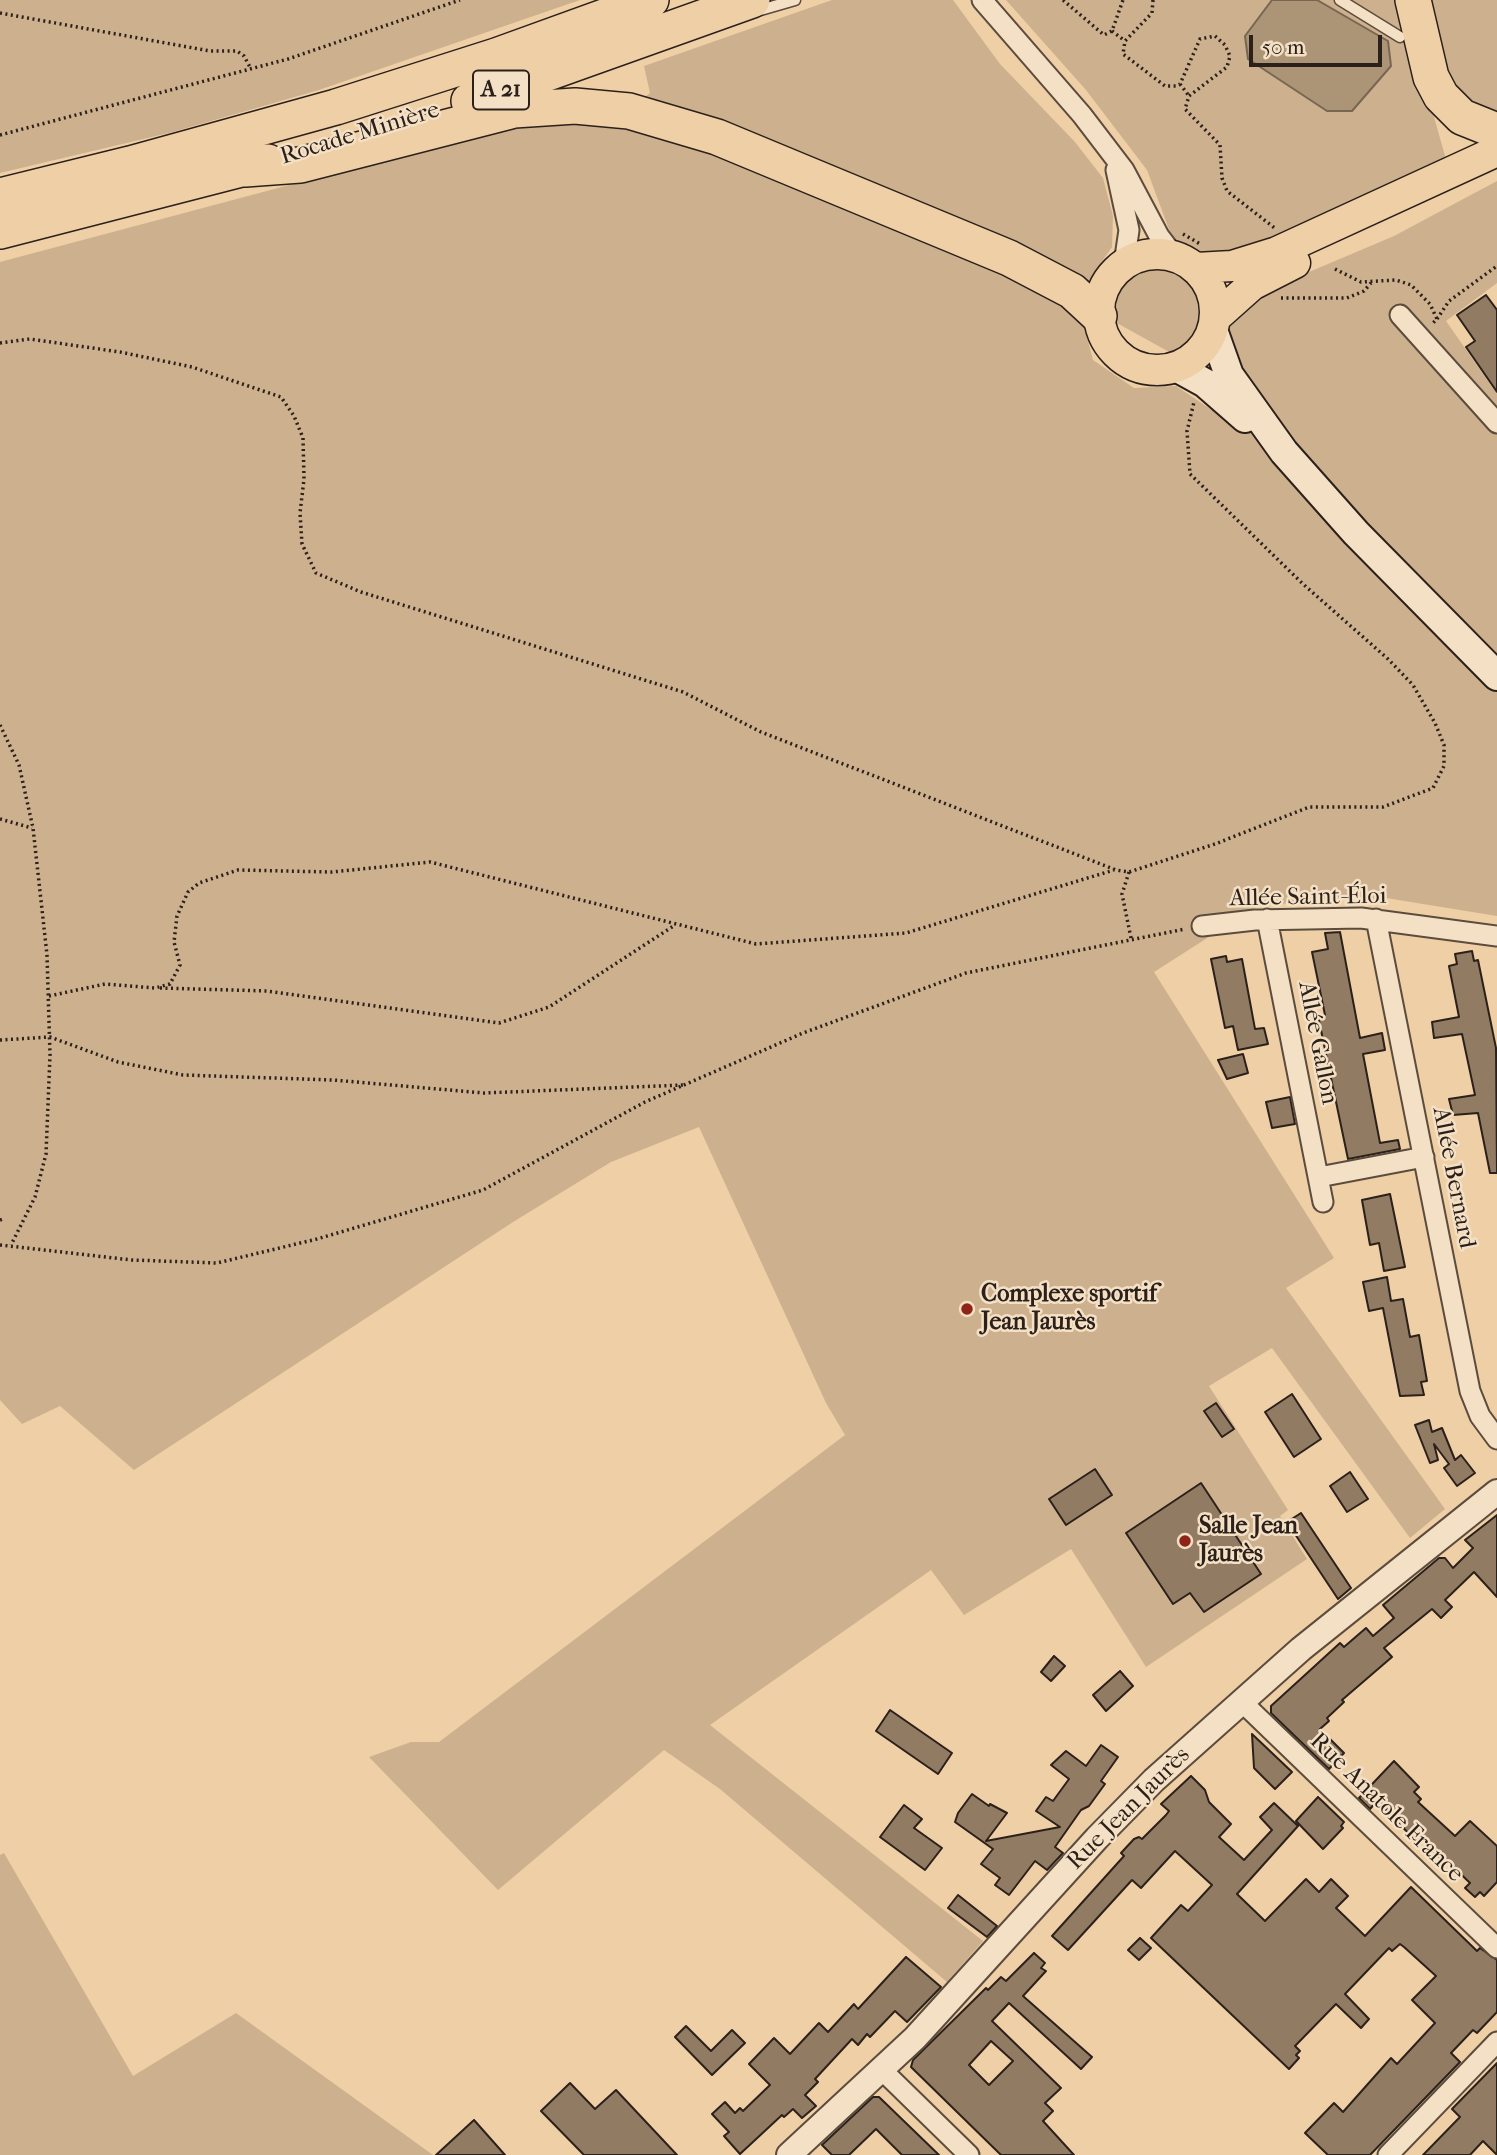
<!DOCTYPE html>
<meta charset="utf-8">
<style>
body{margin:0}
#map{position:relative;width:1497px;height:2155px;overflow:hidden;background:#eecfa6;font-family:"IM FELL French Canon",serif}
canvas{display:block}
.scale{position:absolute;left:1249px;top:35px;width:133px;height:32px;box-sizing:border-box;border:4px solid #2c201b;border-top:0;padding-left:9px;font-size:21px;line-height:24px;white-space:nowrap;color:#2c201b;-webkit-text-stroke:5px #f4e0c5;paint-order:stroke}
</style>
<div id="map">
<canvas width="1497" height="2155"></canvas>
<div class="scale">50 m</div>
</div>
<script>
const context = document.querySelector('canvas').getContext('2d');
context.lineJoin = 'round';
function fill(path, color) { context.fillStyle = color; context.fill(path, 'evenodd'); }
const poly = rows => new Path2D(rows.map(r => 'M' + r).join(''));
function strokePath(path, color, width, dash) { context.strokeStyle = color; context.lineWidth = width; context.lineCap = dash ? 'butt' : 'round'; context.setLineDash(dash || []); context.stroke(path); }
function label(font, color, halo, rows, align = 'center') {
  context.font = font + ' "IM FELL French Canon",serif'; context.lineWidth = 5; context.setLineDash([]); context.textBaseline = 'middle'; context.strokeStyle = halo; context.fillStyle = color; for (const [text, x, y, turn = 0] of rows) {
    context.save(); context.translate(x, y); context.rotate((+turn || 0) * Math.PI / 180); context.textAlign = isNaN(turn) ? turn : align; if (halo) context.strokeText(text, 0, 0); context.fillText(text, 0, 0); context.restore();
  }
}
const green = poly([
 [0,0,580,0,319,90,173,132,0,173],
 [832,0,953,0,1000,64,1075,142,1103,178,1113,216,1112,247,1094,273,1081,314,1093,360,1134,388,1176,386,1212,410,1242,375,1224,336,1232,315,1283,283,1394,236,1497,181,1497,283,1446,321,1497,394,1497,916,1386,898,1259,905,1154,972,1334,1258,1286,1288,1445,1509,1410,1538,1272,1348,1209,1386,1288,1510,1280,1516,1307,1559,1146,1667,1071,1549,964,1615,931,1570,710,1725,983,1941,947,1982,720,1789,664,1750,498,1890,369,1757,411,1742,439,1742,845,1435,826,1403,699,1127,611,1162,513,1222,134,1470,60,1406,22,1424,0,1400,0,262,511,126,616,120,650,93,644,66],
 [1006,0,1401,0,1447,163,1343,213,1214,259,1190,255,1174,243,1147,170,1086,90],
 [1426,0,1497,0,1497,117,1455,95],
 [1163,268,1178,273,1191,284,1201,307,1196,332,1185,345,1171,353,1115,322,1114,313,1120,289,1131,277,1146,269],
 [4,1853,133,2076,236,2013,433,2155,0,2155,0,1855]
]);
const water = poly([
 [1272,0,1317,0,1388,41,1391,66,1352,111,1327,111,1248,59,1245,36,1272,0]
]);
const building = poly([
 [1486,295,1497,310,1497,392,1466,347,1475,341,1457,315,1486,295],
 [1340,932,1360,1038,1382,1033,1385,1050,1363,1054,1380,1143,1398,1140,1400,1149,1348,1159,1318,1016,1325,1015,1312,952,1328,949,1325,933,1340,932],
 [1472,951,1474,961,1478,960,1496,1048,1497,1173,1490,1173,1478,1113,1453,1115,1449,1099,1475,1095,1462,1034,1434,1038,1432,1022,1459,1017,1449,966,1457,964,1455,954,1472,951],
 [1226,956,1227,962,1242,959,1255,1029,1264,1028,1268,1044,1238,1050,1233,1026,1225,1028,1211,959,1226,956],
 [1243,1054,1248,1073,1227,1079,1218,1060,1243,1054],
 [1290,1097,1295,1124,1272,1128,1266,1102,1290,1097],
 [1390,1194,1405,1267,1384,1271,1379,1243,1370,1245,1362,1200,1390,1194],
 [1387,1277,1391,1301,1403,1299,1410,1337,1419,1335,1427,1381,1421,1382,1424,1395,1400,1396,1383,1308,1369,1311,1363,1282,1387,1277],
 [1292,1394,1321,1439,1294,1457,1265,1412,1292,1394],
 [1216,1403,1234,1429,1222,1437,1204,1411,1216,1403],
 [1429,1420,1432,1432,1442,1428,1455,1460,1461,1455,1475,1473,1457,1486,1444,1468,1449,1464,1434,1444,1438,1460,1430,1463,1415,1425,1429,1420],
 [1095,1469,1112,1495,1066,1525,1049,1499,1095,1469],
 [1350,1472,1368,1499,1347,1512,1330,1486,1350,1472],
 [1201,1483,1261,1574,1204,1612,1190,1593,1173,1604,1126,1533,1201,1483],
 [1301,1513,1351,1588,1338,1599,1287,1522,1301,1513],
 [1497,1515,1497,1597,1474,1572,1445,1600,1452,1607,1441,1618,1432,1609,1384,1648,1392,1657,1342,1700,1344,1702,1327,1718,1329,1721,1320,1729,1344,1753,1329,1769,1271,1713,1271,1706,1340,1643,1344,1647,1366,1628,1373,1636,1394,1618,1383,1605,1439,1558,1445,1558,1453,1568,1473,1548,1465,1540,1497,1515],
 [1054,1656,1065,1666,1051,1681,1041,1672,1054,1656],
 [1120,1671,1133,1686,1106,1711,1093,1695,1120,1671],
 [890,1710,952,1753,938,1774,876,1731,890,1710],
 [1252,1734,1292,1772,1275,1789,1254,1768,1252,1734],
 [1101,1745,1118,1757,1101,1781,1105,1784,1089,1806,1081,1810,1055,1847,1063,1853,1047,1870,1035,1861,1009,1895,995,1885,1000,1878,981,1864,993,1849,955,1822,958,1813,972,1794,989,1806,990,1804,1007,1813,986,1841,1060,1827,1036,1811,1046,1797,1053,1801,1069,1779,1051,1765,1066,1751,1086,1766,1101,1745],
 [1394,1761,1419,1787,1414,1792,1421,1799,1418,1802,1455,1836,1470,1821,1497,1846,1497,1882,1484,1896,1480,1892,1475,1897,1465,1888,1470,1883,1443,1857,1441,1859,1420,1839,1417,1842,1377,1801,1370,1809,1359,1798,1394,1761],
 [1191,1776,1205,1790,1209,1802,1231,1824,1219,1837,1244,1860,1272,1830,1260,1817,1274,1803,1298,1826,1237,1894,1265,1921,1306,1879,1319,1892,1331,1879,1348,1896,1336,1908,1365,1936,1411,1887,1477,1951,1480,1948,1497,1960,1497,2012,1477,2033,1473,2030,1451,2053,1460,2062,1370,2155,1328,2155,1305,2133,1334,2103,1343,2112,1391,2058,1397,2064,1435,2023,1412,2000,1436,1976,1404,1947,1400,1944,1392,1951,1389,1948,1345,1994,1369,2019,1361,2028,1336,2004,1295,2046,1300,2051,1296,2055,1299,2058,1289,2069,1151,1938,1181,1905,1188,1911,1212,1885,1175,1851,1141,1888,1132,1880,1068,1950,1052,1936,1124,1856,1121,1853,1134,1839,1139,1837,1142,1839,1166,1815,1169,1811,1161,1804,1191,1776],
 [1318,1797,1344,1822,1341,1826,1343,1828,1323,1849,1296,1821,1318,1797],
 [904,1805,922,1819,914,1828,942,1848,925,1870,880,1837,904,1805],
 [958,1895,997,1926,987,1937,948,1908,958,1895],
 [1140,1938,1151,1948,1139,1960,1128,1950,1140,1938],
 [1034,1953,1045,1963,1041,1968,1046,1971,1023,1996,1092,2057,1081,2069,1009,2003,992,2021,1061,2088,1045,2103,1053,2111,1043,2121,1074,2155,1001,2155,911,2067,913,2060,986,1988,988,1990,1001,1977,1006,1981,1034,1953],
 [991,2041,1013,2061,989,2085,969,2065,991,2041],
 [906,1957,941,1987,907,2022,895,2011,870,2037,867,2034,858,2045,852,2039,815,2079,818,2082,805,2095,816,2106,802,2118,793,2109,784,2117,782,2115,740,2154,724,2136,729,2132,712,2114,725,2102,735,2113,740,2108,743,2111,770,2085,749,2064,774,2038,790,2054,819,2023,828,2032,854,2004,858,2009,906,1957],
 [686,2026,711,2051,732,2030,745,2043,712,2075,675,2037,686,2026],
 [1497,2063,1497,2155,1483,2141,1470,2155,1423,2155,1460,2117,1452,2109,1497,2063],
 [570,2083,595,2109,616,2090,677,2155,584,2155,541,2111,570,2083],
 [873,2097,879,2097,939,2155,902,2155,876,2129,849,2155,832,2155,822,2145,873,2097],
 [474,2120,505,2155,436,2155,474,2120]
]);
const path = poly([
 [1063,0,1104,35,1112,31,1123,0],
 [1153,0,1152,13,1125,41,1123,54,1165,86,1176,86,1180,84,1200,39,1215,36,1225,45,1230,56,1227,67,1189,96,1185,109,1220,145,1222,178,1227,191,1276,229],
 [0,13,210,51,237,51,244,56,251,69],
 [1112,31,1125,41],
 [1180,84,1189,96],
 [0,135,288,59,460,0],
 [1183,234,1200,244],
 [1335,269,1361,282,1396,280,1411,285,1430,304,1437,319,1432,324],
 [1281,298,1347,298,1364,291,1371,283],
 [1437,319,1449,301,1497,266],
 [0,343,30,339,120,352,192,367,281,397,294,416,303,438,304,479,300,513,302,544,316,573,361,592,683,692,761,732,1116,870,1129,872,1215,844,1309,807,1383,807,1433,788,1444,766,1444,745,1435,723,1413,685,1388,659,1303,584,1190,474,1187,431,1194,402],
 [0,725,19,765,33,828,47,955,50,1055,46,1154,35,1197,11,1245],
 [0,819,32,828],
 [1129,872,1122,894,1131,938],
 [160,988,267,991,499,1023,549,1007,675,925],
 [49,996,105,984,155,988,170,984,180,965,174,942,177,916,188,892,199,883,238,870,332,872,430,862,756,944,906,933,1114,870],
 [0,1040,50,1037,118,1062,183,1075,333,1080,484,1093,683,1085],
 [0,1220,3,1219],
 [0,1245,132,1260,217,1263,317,1239,483,1190,645,1102,803,1033,966,973,1185,929]
]);
const service = poly([
 [1340,0,1400,37],
 [757,11,795,0]
]);
const minor = poly([
 [982,0,1082,115,1124,170,1159,236,1175,257],
 [1116,170,1129,230,1124,264],
 [1400,315,1497,423],
 [1267,919,1323,1202],
 [1376,919,1470,1391,1480,1416,1497,1439],
 [1202,926,1255,920,1361,918,1497,936],
 [1319,1177,1424,1157],
 [1242,1702,1497,1948],
 [882,2070,969,2155],
 [1388,2155,1497,2042]
]);
const tertiary = poly([
 [789,2155,915,2038,1097,1838,1154,1780,1301,1649,1497,1492]
]);
const secondary = poly([
 [1213,330,1229,375,1284,452,1356,533,1497,676],
 [1176,367,1205,383,1245,418]
]);
const primary = poly([
 '1099 312a58 58 0 1 1 116 0a58 58 0 1 1-116 0Z',
 [1196,268,1232,266,1277,252,1497,151],
 [1215,318,1252,285,1295,263]
]);
const motorway = poly([
 [1413,0,1431,77,1441,96,1462,117,1497,131],
 [469,101,752,0],
 [245,169,300,165,514,110,575,106,629,111,717,137,1009,258,1072,291,1099,316],
 [0,196,130,164,336,107,496,56,651,0],
 [0,231,268,162]
]);
const markers = [
 [967,1309,7,"#8f2418"],
 [1185,1541,7,"#8f2418"]
];
const shields = [
 [501,90,56]
];
const shieldNames = [
 ["A 21",501,90]
];
const streetNames = [
 ["Rocade Minière",360,134,-17],
 ["Allée Saint-Éloi",1308,898,-1],
 ["Allée Gallon",1317,1043,79],
 ["Allée Bernard",1453,1178,79],
 ["Rue Anatole France",1386,1808,44],
 ["Rue Jean Jaurès",1129,1809,-45]
];
const poiNames = [
 ["Complexe sportif",981,1295],
 ["Jean Jaurès",981,1323],
 ["Salle Jean",1199,1527],
 ["Jaurès",1199,1555]
];
fill(green, '#cdb18e');
fill(water, '#ac9477');
strokePath(water, '#796652', 2);
fill(building, '#917b63');
strokePath(building, '#2c201b', 2);
strokePath(service, '#5c4c3e', 13);
strokePath(minor, '#5c4c3e', 23);
strokePath(tertiary, '#5c4c3e', 28);
strokePath(secondary, '#2c201b', 32);
strokePath(primary, '#2c201b', 33);
strokePath(motorway, '#2c201b', 38);
strokePath(path, '#2c201b', 3.5, [2, 3.5]);
strokePath(service, '#f4e0c5', 10);
strokePath(minor, '#f4e0c5', 19);
strokePath(tertiary, '#f4e0c5', 24);
strokePath(secondary, '#f4e0c5', 28);
strokePath(primary, '#eecfa6', 30);
strokePath(motorway, '#eecfa6', 35);
for (const [x, y, r, color] of markers) { const dot = new Path2D(); dot.arc(x, y, r, 0, 2 * Math.PI); context.fillStyle = color; context.fill(dot); strokePath(dot, '#f4e0c5', 2.5); }
for (const [x, y, w] of shields) { const box = new Path2D(); box.roundRect(x - w / 2, y - 19.5, w, 39, 5); context.fillStyle = '#f4e0c5'; context.fill(box); strokePath(box, '#2c201b', 2); }
label('bold 23px', '#2c201b', null, shieldNames);
label('24px', '#2c201b', '#f4e0c5', streetNames);
label('bold 24px', '#2c201b', '#f4e0c5', poiNames, 'left');
</script>
